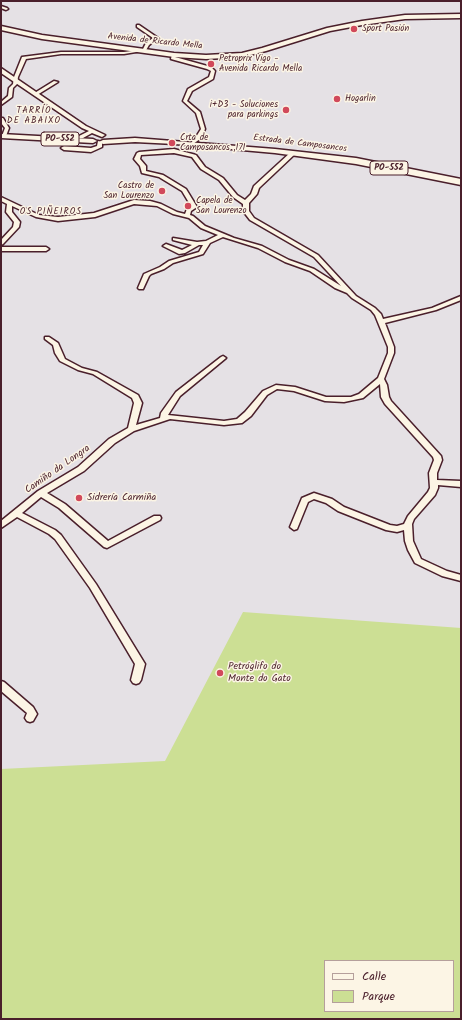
<!DOCTYPE html>
<meta charset="utf-8">
<style>
body{margin:0}
#map{position:relative;width:462px;height:1020px;overflow:hidden;background:#e5e1e5;font-family:Kalam,sans-serif}
canvas{display:block}
.frame{position:absolute;inset:0;border:2px solid #4a1f2b;pointer-events:none}
.legend{position:absolute;left:324px;top:960px;width:130px;height:52px;box-sizing:border-box;background:#fcf5e5;border:1px solid #b59f9b;margin:0;padding:5px 7px;list-style:none;font-size:12px;color:#4a1f2b}
.legend li{display:flex;align-items:center;gap:8px;height:20px}
.legend b{width:20px;border:1px solid #b59f9b}
</style>
<div id="map">
<canvas width="462" height="1020"></canvas>
<div class="frame"></div>
<ul class="legend">
<li><b style="height:5px;background:#fcf5e5"></b>Calle</li>
<li><b style="height:11px;background:#ccdf94"></b>Parque</li>
</ul>
</div>
<script>
const context = document.querySelector('canvas').getContext('2d');
context.lineJoin = 'round';
function fill(path, color) { context.fillStyle = color; context.fill(path, 'evenodd'); }
const poly = rows => new Path2D(rows.map(r => 'M' + r).join(''));
function strokePath(path, color, width, dash) { context.strokeStyle = color; context.lineWidth = width; context.lineCap = dash ? 'butt' : 'round'; context.setLineDash(dash || []); context.stroke(path); }
function label(font, color, halo, rows, align = 'center') {
  context.font = font + ' Kalam,sans-serif'; context.lineWidth = 3; context.setLineDash([]); context.textBaseline = 'middle'; context.strokeStyle = halo; context.fillStyle = color; for (const [text, x, y, turn = 0] of rows) {
    context.save(); context.translate(x, y); context.rotate((+turn || 0) * Math.PI / 180); context.textAlign = isNaN(turn) ? turn : align; if (halo) context.strokeText(text, 0, 0); context.fillText(text, 0, 0); context.restore();
  }
}
const green = poly([
 [243,612,461,628,461,1019,1,1019,1,769,165,761],
 [325,961,453,961,453,1011,325,1011]
]);
const minor = poly([
 [1,6,7,8,8,9,6,10,1,8,1,6],
 [137,25,139,25,158,38,149,45,145,52,142,51,124,54,61,54,26,59,18,77,17,84,13,88,12,97,1,105,1,102,8,96,9,88,13,84,14,77,22,57,61,52,124,52,140,50,142,51,146,43,153,38,137,27,137,25],
 [172,54,176,54,175,57,211,67,215,71,213,79,192,91,187,101,200,112,205,129,200,139,193,144,191,143,196,137,201,129,196,113,183,101,188,89,209,77,211,71,207,69,171,59,172,54],
 [54,81,58,82,37,95,33,94,54,81],
 [1,118,3,118,9,128,6,136,4,137,2,136,5,128,1,123,1,118],
 [98,141,102,142,102,147,91,152,64,150,61,148,64,146,91,148,97,146,98,141],
 [174,149,196,155,205,167,223,178,237,195,245,200,251,194,254,186,291,152,295,152,295,154,259,188,257,194,249,203,249,211,254,218,318,255,356,296,375,308,381,314,383,319,432,308,461,296,461,300,436,310,385,323,394,347,394,353,384,379,387,385,389,397,391,401,441,456,442,460,437,473,437,480,461,481,461,487,438,485,438,488,435,495,414,519,412,524,413,541,421,559,447,571,461,575,461,581,442,576,415,563,408,550,405,541,404,530,397,532,386,530,338,511,326,503,314,499,308,502,297,529,294,530,290,527,302,498,314,493,332,499,344,507,390,525,397,526,404,524,408,516,428,492,430,488,429,473,434,460,433,457,385,404,381,397,380,384,363,398,344,402,325,401,294,391,277,389,267,395,251,416,242,423,224,425,170,419,134,431,115,443,84,471,47,493,65,504,108,541,154,516,160,516,161,518,160,520,107,548,104,547,59,508,41,497,22,513,55,530,61,535,96,584,145,664,141,680,139,683,136,684,133,683,131,680,135,664,90,588,55,539,49,534,17,517,1,528,1,521,38,491,78,467,109,439,128,428,134,403,132,398,93,374,78,370,60,361,55,353,53,345,45,339,45,337,49,337,58,343,65,359,82,368,97,372,138,395,142,403,136,425,160,418,161,413,176,392,221,357,223,356,226,358,180,396,168,415,224,421,237,419,245,412,263,391,276,385,295,387,326,397,351,397,359,394,378,378,388,353,388,347,375,315,371,310,352,298,347,293,335,288,310,271,285,262,258,248,223,237,210,243,203,254,173,263,164,269,151,274,149,276,143,289,139,289,138,288,144,274,160,267,169,261,199,252,203,245,199,245,185,253,179,254,163,246,166,244,182,250,192,245,173,240,173,238,197,242,206,241,218,235,201,228,189,218,173,214,157,206,134,204,95,217,58,221,36,217,12,206,12,212,20,222,19,227,3,244,1,245,1,240,13,227,14,222,6,212,7,204,1,201,1,197,39,215,58,217,94,213,134,200,150,201,161,204,177,212,185,214,187,209,191,206,182,191,159,177,142,173,140,166,134,159,137,153,139,152,174,149],
 [174,153,192,157,201,169,219,180,233,197,243,204,243,211,250,220,314,257,341,286,314,269,289,260,262,246,234,238,205,226,193,216,190,215,191,211,197,207,186,189,163,175,146,171,146,166,140,159,141,155,174,153],
 [1,247,46,247,49,249,46,251,1,251,1,247],
 [1,681,4,682,33,707,37,714,33,721,30,722,27,721,25,718,27,713,1,691,1,681]
]);
const tertiary = poly([
 [1,68,86,126,105,135,102,137,92,133,83,138,79,138,79,136,89,131,82,128,1,73,1,68]
]);
const secondary = poly([
 [461,14,461,18,405,19,362,25,330,31,266,51,242,57,206,59,174,57,42,39,1,30,1,26,42,35,174,53,206,55,242,53,262,48,327,28,362,21,405,15,461,14]
]);
const primary = poly([
 [1,134,93,139,97,141,93,143,1,138,1,134],
 [135,138,275,149,356,158,461,179,461,185,356,164,275,153,175,144,135,142,103,144,99,142,103,140,135,138]
]);
const markers = [
 [354,29,4,"#d1495b"],
 [211,64,4,"#d1495b"],
 [337,99,4,"#d1495b"],
 [286,110,4,"#d1495b"],
 [172,143,4,"#d1495b"],
 [162,191,4,"#d1495b"],
 [188,206,4,"#d1495b"],
 [79,498,4,"#d1495b"],
 [220,673,4,"#d1495b"]
];
const farPoinames = [
 ["Sport Pasión",362,29],
 ["Petroprix Vigo -",219,59],
 ["Avenida Ricardo Mella",219,69],
 ["Hogarlin",345,99],
 ["i+D3 - Soluciones",278,105,"right"],
 ["para parkings",278,115,"right"],
 ["Crta de",180,138],
 ["Camposancos ,171",180,148],
 ["Castro de",154,186,"right"],
 ["San Lourenzo",154,196,"right"],
 ["Capela de",196,201],
 ["San Lourenzo",196,211]
];
const farStreetnames = [
 ["Avenida de Ricardo Mella",155,42,6],
 ["Estrada de Camposancos",300,144,7]
];
const farNeighbourhoodnames = [
 ["TARRÍO",34,111],
 ["DE ABAIXO",34,121],
 ["OS PIÑEIROS",51,212]
];
const shields = [
 [60,139,38],
 [389,168,38]
];
const shieldNames = [
 ["PO-552",60,139],
 ["PO-552",389,168]
];
const streetNames = [
 ["Camiño da Longra",58,470,-35]
];
const poiNames = [
 ["Sidrería Carmiña",87,498],
 ["Petróglifo do",228,667],
 ["Monte do Gato",228,679]
];
fill(green, '#ccdf94');
strokePath(minor, '#4a1f2b', 3);
strokePath(tertiary, '#4a1f2b', 3);
strokePath(secondary, '#4a1f2b', 3);
strokePath(primary, '#4a1f2b', 3);
fill(minor, '#fcf5e5');
fill(tertiary, '#fcf5e5');
fill(secondary, '#fcf5e5');
fill(primary, '#fcf5e5');
for (const [x, y, r, color] of markers) { const dot = new Path2D(); dot.arc(x, y, r, 0, 2 * Math.PI); context.fillStyle = color; context.fill(dot); strokePath(dot, '#fcf5e5', 1.5); }
label('9px', '#4a1f2b', '#fcf5e5', farPoinames, 'left');
label('9px', '#4a1f2b', '#fcf5e5', farStreetnames);
context.letterSpacing = '1px';
label('9px', '#4a1f2b', '#fcf5e5', farNeighbourhoodnames);
context.letterSpacing = '0px';
for (const [x, y, w] of shields) { const box = new Path2D(); box.roundRect(x - w / 2, y - 7, w, 14, 3); context.fillStyle = '#fcf5e5'; context.fill(box); strokePath(box, '#4a1f2b', 1); }
label('bold 9px', '#4a1f2b', null, shieldNames);
label('10px', '#4a1f2b', '#fcf5e5', streetNames);
label('10px', '#4a1f2b', '#fcf5e5', poiNames, 'left');
</script>
